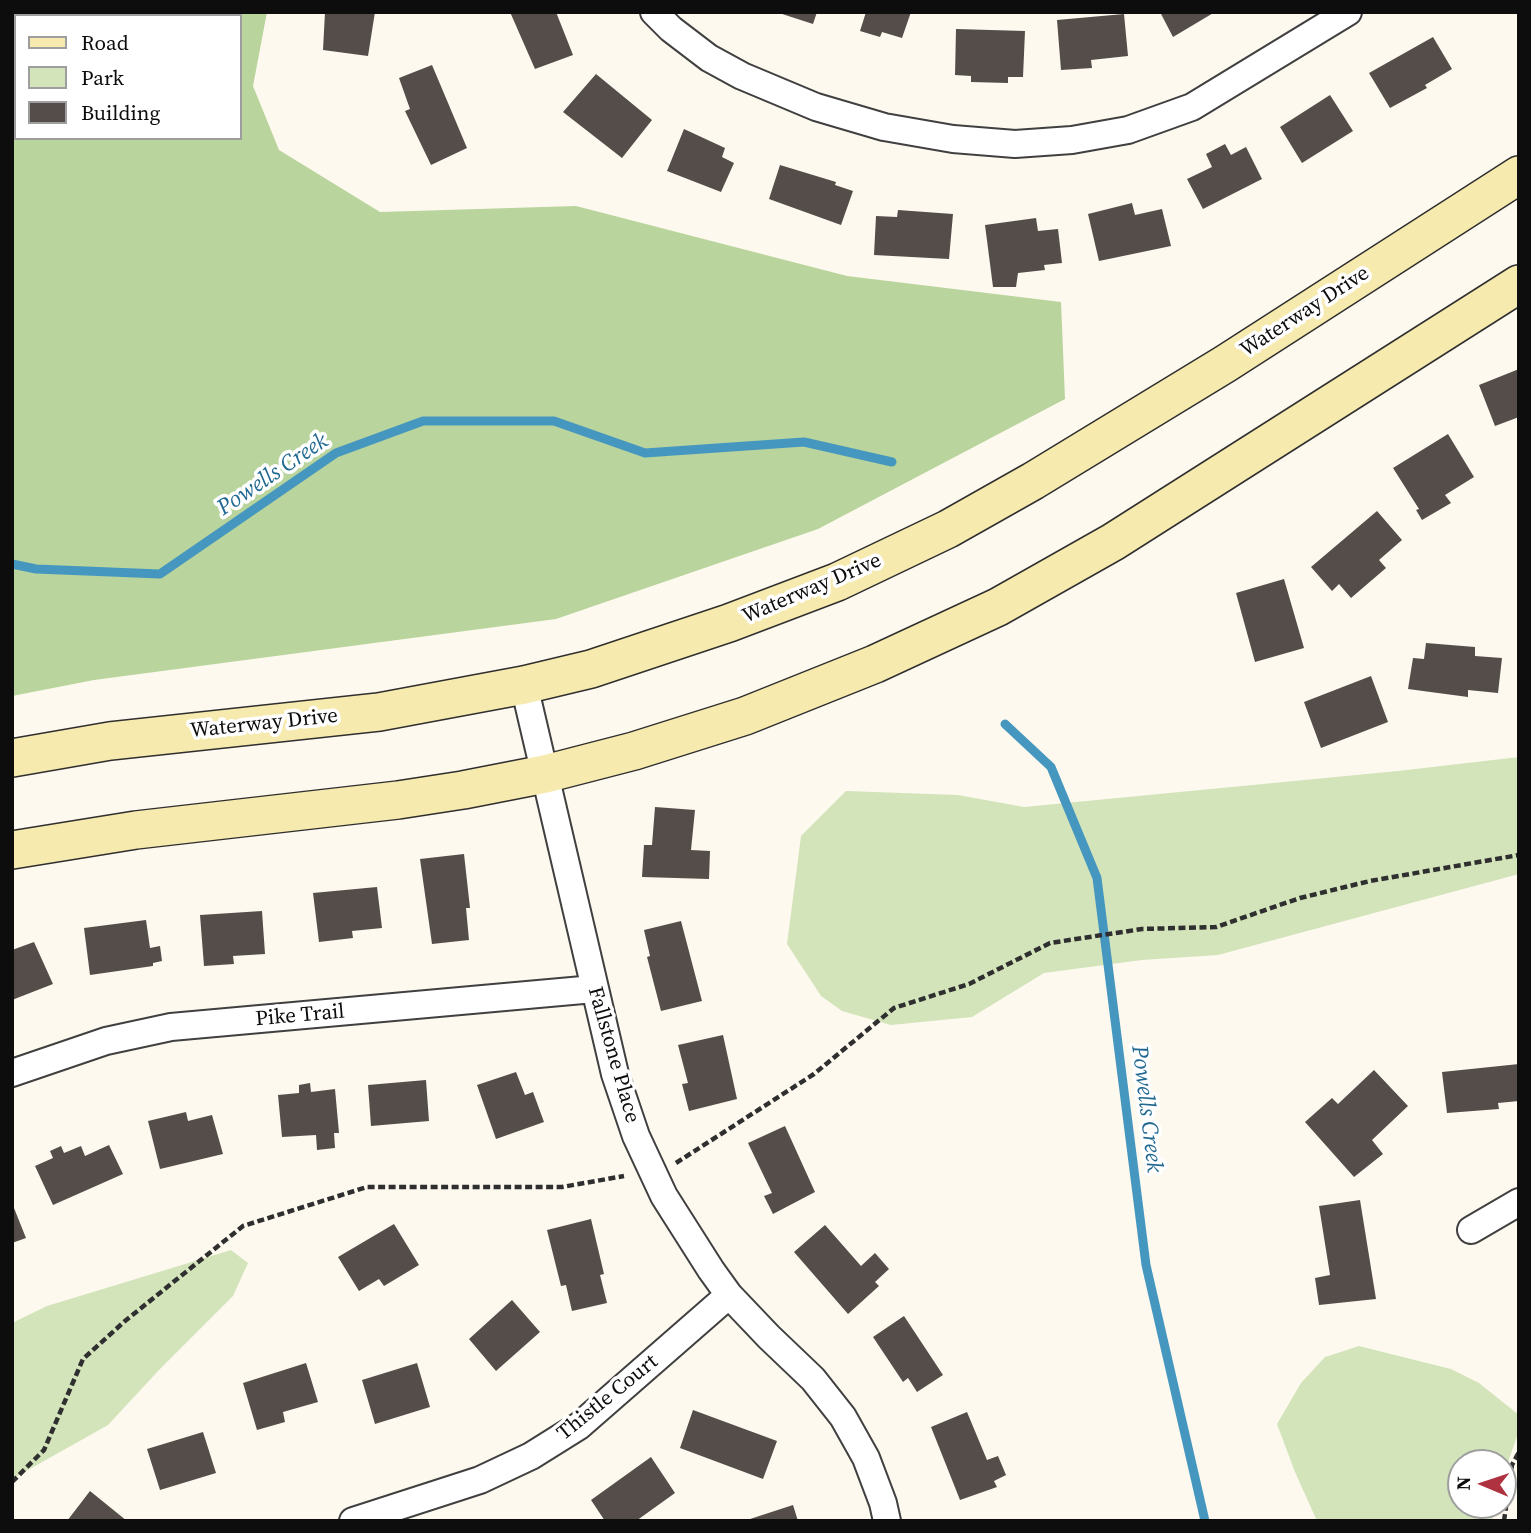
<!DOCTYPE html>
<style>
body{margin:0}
#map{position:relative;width:1531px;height:1533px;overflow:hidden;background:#fdf9ee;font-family:"Source Serif 4",serif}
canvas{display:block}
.frame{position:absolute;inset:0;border:14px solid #0d0d0d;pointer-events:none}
.legend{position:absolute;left:14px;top:14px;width:228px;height:126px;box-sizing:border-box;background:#fff;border:2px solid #9e9e9e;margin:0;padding:9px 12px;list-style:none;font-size:21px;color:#0d0d0d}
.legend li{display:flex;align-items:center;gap:14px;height:35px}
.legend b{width:35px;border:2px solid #9e9e9e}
.north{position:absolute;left:1447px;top:1449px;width:70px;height:70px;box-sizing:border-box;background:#fff;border:2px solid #9e9e9e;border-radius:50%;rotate:272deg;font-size:19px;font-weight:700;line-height:28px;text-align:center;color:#0d0d0d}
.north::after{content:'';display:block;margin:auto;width:24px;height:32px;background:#af3241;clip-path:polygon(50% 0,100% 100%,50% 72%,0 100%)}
</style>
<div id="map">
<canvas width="1531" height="1533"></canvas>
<div class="frame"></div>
<ul class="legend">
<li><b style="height:9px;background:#f7eaaf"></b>Road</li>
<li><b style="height:19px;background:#d3e4bb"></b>Park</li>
<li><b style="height:19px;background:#544d4a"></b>Building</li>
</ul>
<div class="north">N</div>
</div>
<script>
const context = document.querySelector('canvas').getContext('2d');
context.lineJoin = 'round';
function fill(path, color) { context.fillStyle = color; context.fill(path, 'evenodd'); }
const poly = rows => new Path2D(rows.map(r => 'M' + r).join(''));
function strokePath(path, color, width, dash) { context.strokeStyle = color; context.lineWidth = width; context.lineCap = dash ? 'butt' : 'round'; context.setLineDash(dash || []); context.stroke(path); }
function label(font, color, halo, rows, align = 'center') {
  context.font = font + ' "Source Serif 4",serif'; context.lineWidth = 7; context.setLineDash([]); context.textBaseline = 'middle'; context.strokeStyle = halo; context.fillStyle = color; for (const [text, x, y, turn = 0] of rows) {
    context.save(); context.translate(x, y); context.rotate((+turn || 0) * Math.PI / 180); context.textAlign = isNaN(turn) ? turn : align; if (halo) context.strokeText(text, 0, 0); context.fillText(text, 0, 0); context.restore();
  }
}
const green = poly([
 [1519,757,1519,874,1218,955,1142,960,1044,973,972,1017,891,1025,842,1011,821,996,787,944,801,836,846,791,958,795,1024,807,1398,771],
 [231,1250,248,1263,233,1296,160,1369,108,1425,12,1479,12,1323,47,1306],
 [1359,1346,1451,1369,1479,1383,1519,1415,1519,1431,1503,1476,1503,1463,1461,1463,1461,1505,1496,1505,1492,1521,1317,1521,1295,1472,1277,1424,1301,1383,1325,1357]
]);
const forest = poly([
 [12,12,267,12,253,86,279,150,380,212,576,206,847,276,1061,302,1065,399,818,529,556,619,94,680,12,696],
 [16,16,240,16,240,138,16,138]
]);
const stream = poly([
 [12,564,36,569,160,574,336,453,423,421,554,421,645,453,804,442,892,462],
 [1005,724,1051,767,1097,878,1146,1265,1205,1521]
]);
const building = poly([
 [325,12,375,12,368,56,323,50],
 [510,12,556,12,573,55,535,69],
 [776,12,817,12,813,24],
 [866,12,911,12,902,38,882,32,880,37,860,31],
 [1160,12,1215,12,1173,37],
 [1124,14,1128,56,1091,60,1092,68,1061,70,1057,20],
 [956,29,1025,31,1023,77,1008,77,1008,83,971,82,971,76,955,75],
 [1433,37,1452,69,1425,85,1427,88,1390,108,1369,73],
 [432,65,467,148,431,165,405,111,410,109,399,78],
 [596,74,652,120,622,158,563,112],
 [1330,95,1353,131,1302,163,1280,127],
 [684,129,725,148,722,157,734,163,721,192,667,171],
 [1225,144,1231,155,1246,147,1262,179,1203,209,1187,179,1212,167,1206,154],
 [780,165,836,182,835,185,853,191,841,225,769,199],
 [1132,203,1135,215,1162,209,1171,246,1099,261,1088,214],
 [898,210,953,214,949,259,874,255,876,216,897,217],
 [1036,218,1038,231,1058,229,1062,263,1044,265,1045,270,1018,273,1016,287,993,287,985,225],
 [1519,369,1519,417,1495,426,1479,385],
 [1448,434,1474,477,1445,495,1451,503,1422,520,1416,510,1419,509,1393,468],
 [1377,511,1402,540,1379,560,1386,568,1351,598,1339,584,1332,591,1311,567],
 [1284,579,1304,648,1255,662,1236,593],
 [1426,643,1475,647,1475,656,1502,658,1498,693,1468,690,1468,697,1408,689,1413,658,1424,659],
 [1371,676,1388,722,1321,748,1304,702],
 [655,807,695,810,691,850,710,851,709,879,642,877,644,845,652,845],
 [464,854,470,908,466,908,469,940,432,944,420,859],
 [377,887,382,928,352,931,353,938,319,942,313,893],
 [262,911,265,954,233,956,234,964,204,966,200,915],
 [146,920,150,948,160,946,162,961,153,963,153,966,90,975,84,928],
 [681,921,702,1001,661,1011,647,957,650,956,644,930],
 [34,942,53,984,12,1000,12,950],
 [723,1035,737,1099,689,1111,682,1084,688,1083,678,1045],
 [1519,1064,1519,1101,1498,1103,1499,1109,1447,1113,1442,1072],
 [1374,1070,1408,1106,1372,1140,1383,1154,1354,1177,1305,1122,1332,1098,1338,1104],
 [516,1072,525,1095,533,1092,544,1122,496,1139,477,1085],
 [426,1080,429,1121,371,1126,368,1085],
 [310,1083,311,1092,335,1089,339,1133,334,1133,335,1148,317,1150,316,1135,282,1137,278,1095,299,1093,299,1085],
 [186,1112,188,1121,212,1115,223,1154,160,1169,148,1121],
 [785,1126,815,1192,773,1214,764,1196,772,1193,748,1143],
 [109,1145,123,1174,53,1205,35,1166,53,1158,50,1151,61,1146,64,1153,81,1146,85,1156],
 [1360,1200,1376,1299,1319,1305,1315,1278,1330,1275,1319,1206],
 [12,1203,26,1238,12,1243],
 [591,1219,604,1274,600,1275,607,1303,572,1311,566,1285,561,1286,547,1230],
 [394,1224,419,1265,384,1286,379,1279,359,1291,338,1257],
 [825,1225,861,1266,875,1253,889,1269,875,1282,879,1286,848,1314,794,1252],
 [512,1300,540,1332,496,1371,469,1339],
 [904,1316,943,1375,917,1392,908,1378,903,1382,873,1337],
 [306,1363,318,1402,283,1412,285,1422,257,1430,243,1383],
 [417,1363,430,1407,375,1424,362,1380],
 [693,1410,777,1441,763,1479,680,1448],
 [967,1412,987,1460,998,1456,1006,1475,994,1481,997,1487,960,1500,931,1427],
 [203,1432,216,1473,160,1490,147,1449],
 [651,1457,675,1493,636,1521,605,1521,591,1500],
 [90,1491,127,1521,67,1521],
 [793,1505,798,1521,747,1521,747,1520]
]);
const path = poly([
 [676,1163,814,1074,894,1008,969,984,1050,943,1142,929,1216,927,1300,898,1370,881,1519,855],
 [12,1482,44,1450,83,1359,125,1321,243,1226,367,1187,562,1187,624,1176],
 [1504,1521,1512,1465,1519,1452]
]);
const street = poly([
 [654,12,671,29,709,58,742,76,816,107,884,127,953,139,1015,144,1072,140,1128,130,1192,107,1348,12],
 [524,685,615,1074,636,1136,664,1196,711,1270,729,1295,769,1337,813,1379,843,1417,866,1458,883,1503,887,1521],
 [12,1073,106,1041,171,1027,594,989],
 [1471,1230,1519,1202],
 [353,1521,480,1480,531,1456,579,1426,729,1295]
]);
const secondary = poly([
 [12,758,110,741,379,712,524,685,591,669,729,623,837,582,948,529,1033,481,1225,364,1519,175],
 [12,850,136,830,398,800,463,790,545,774,634,751,745,716,875,664,998,607,1113,542,1519,284]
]);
const streetNames = [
 ["Waterway Drive",1305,312,-33],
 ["Waterway Drive",812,589,-23],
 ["Waterway Drive",264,724,-6],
 ["Pike Trail",300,1016,-5],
 ["Fallstone Place",613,1055,74],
 ["Thistle Court",608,1398,-39]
];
const waterNames = [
 ["Powells Creek",273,475,-34],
 ["Powells Creek",1146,1109,83]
];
fill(green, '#d3e4bb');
fill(forest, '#b9d49c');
strokePath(stream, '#4697c0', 9);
fill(building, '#544d4a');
strokePath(street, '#404040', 30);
strokePath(secondary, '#2f2f2f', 40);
strokePath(path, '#2f2f2f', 4.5, [7, 3.5]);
strokePath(street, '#fff', 26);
strokePath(secondary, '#f7eaaf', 37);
label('21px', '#0d0d0d', '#fff', streetNames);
label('italic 23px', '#226992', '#fff', waterNames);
</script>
